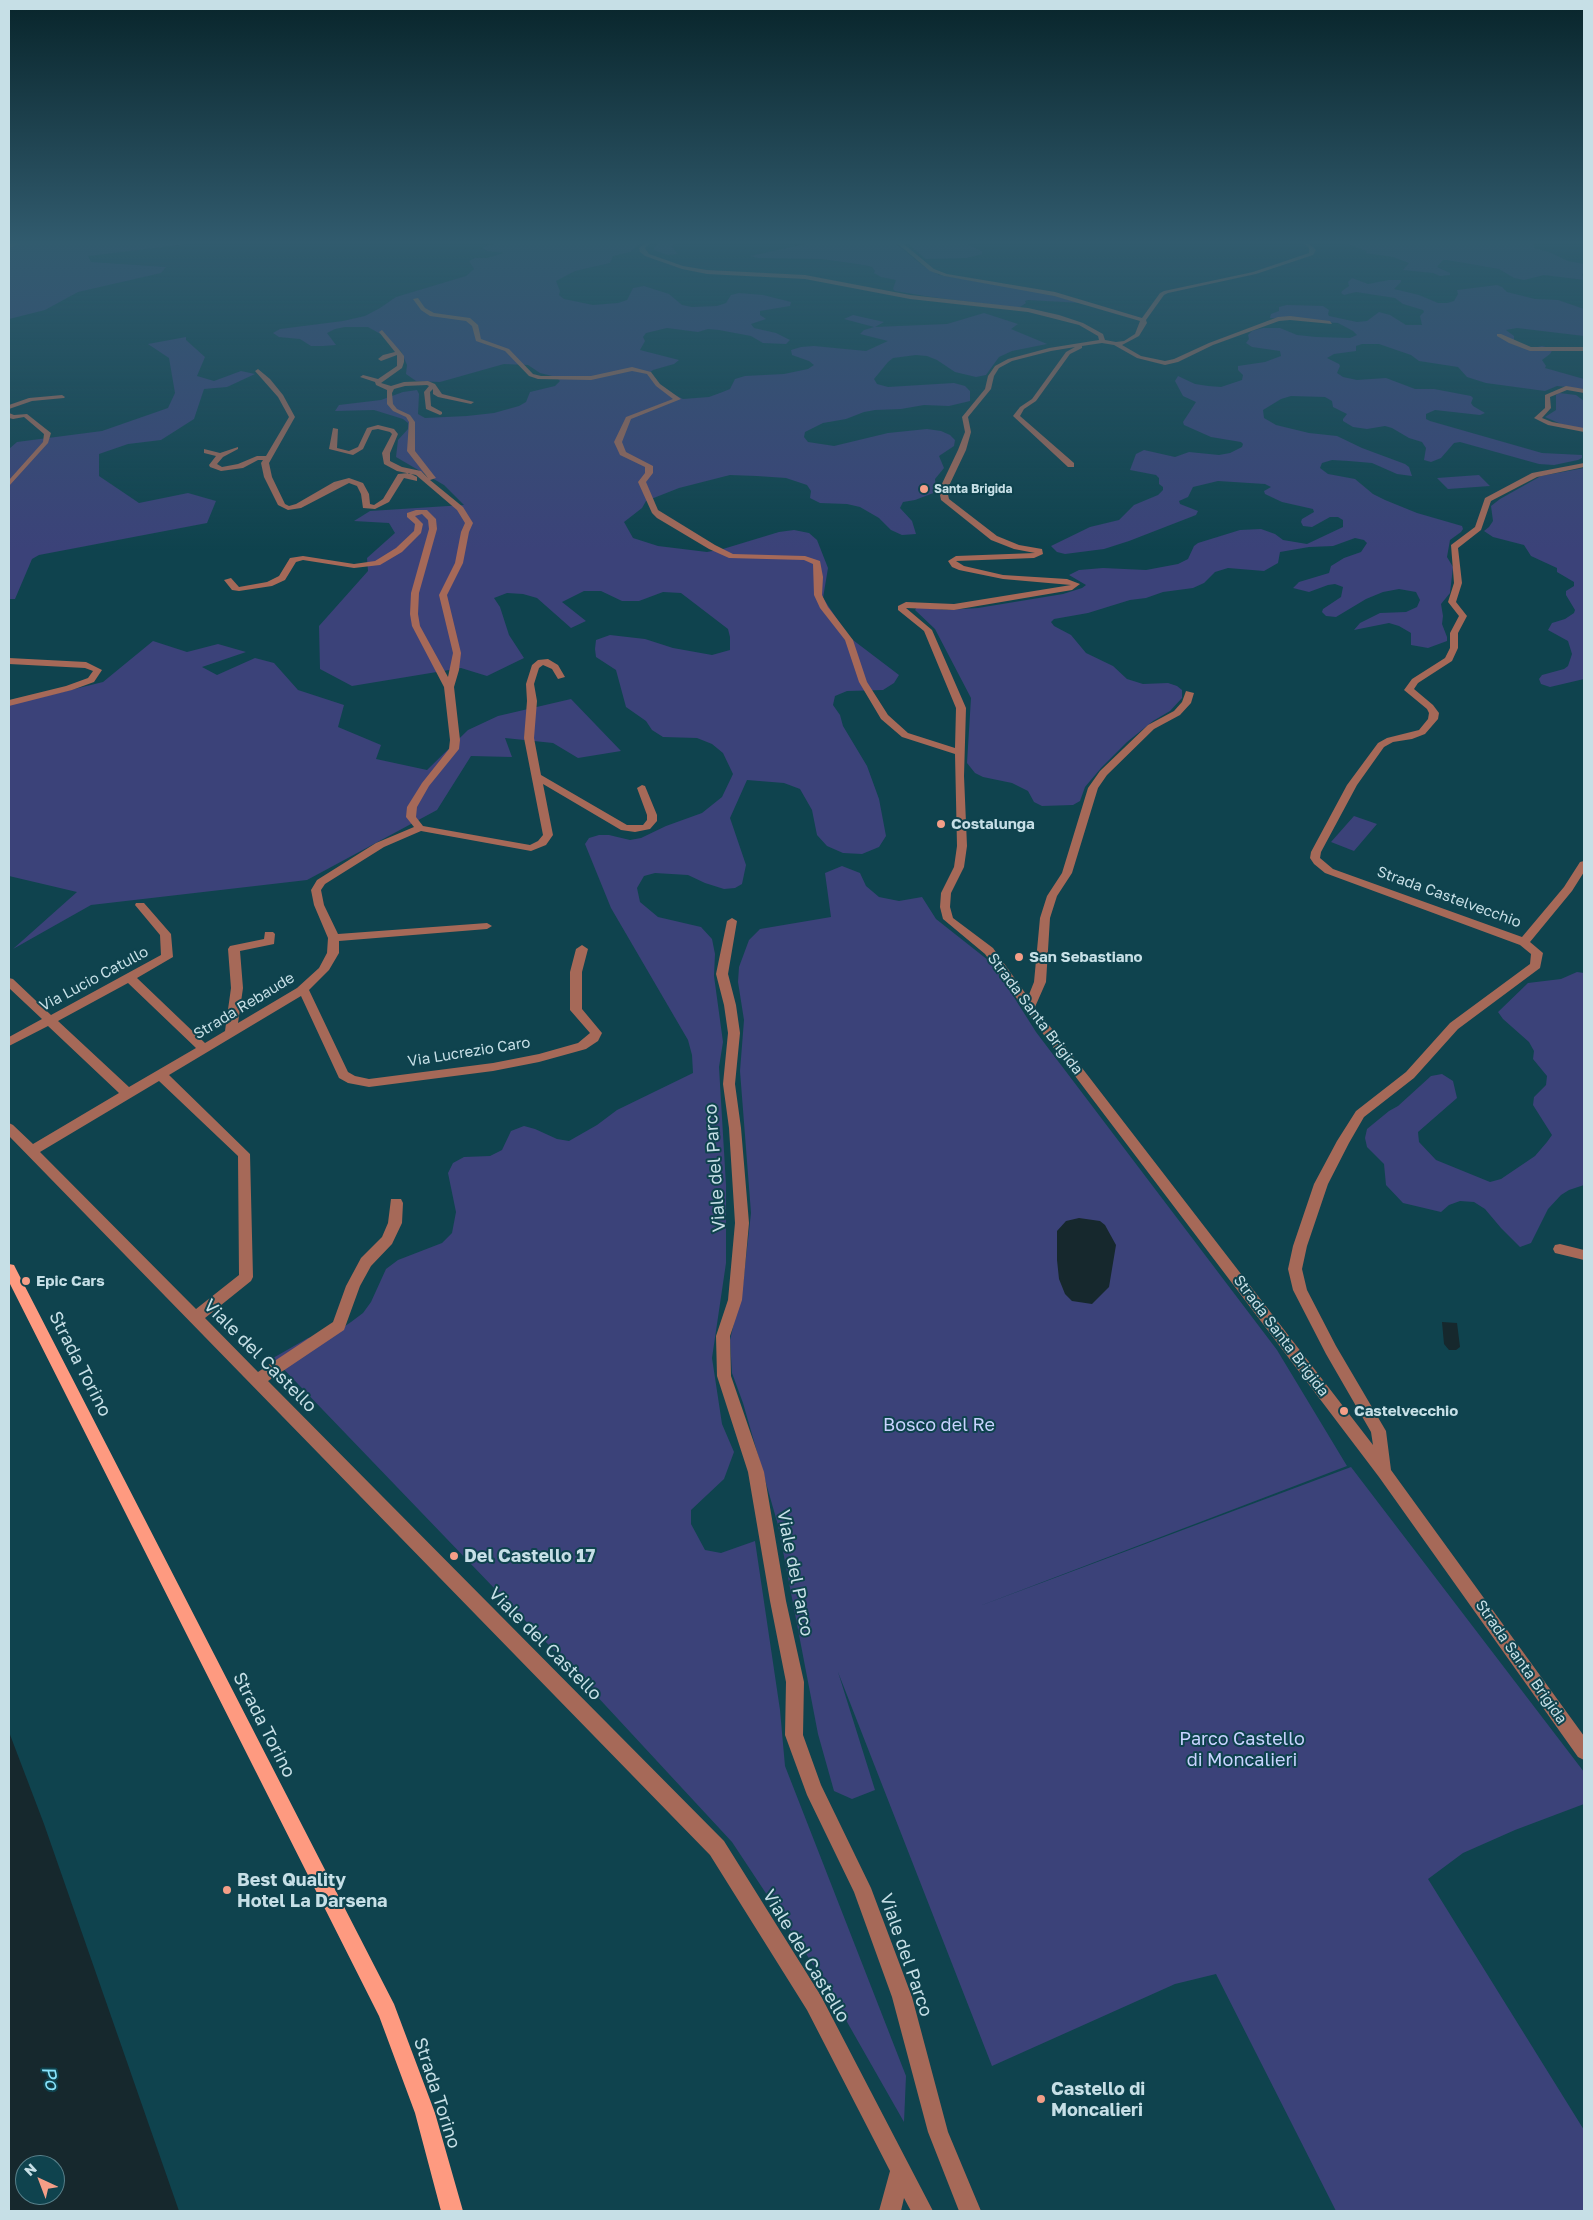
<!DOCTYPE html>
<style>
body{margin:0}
#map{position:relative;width:1593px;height:2220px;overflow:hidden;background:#0f434e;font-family:"Golos Text",sans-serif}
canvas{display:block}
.frame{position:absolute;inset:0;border:10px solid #c6dfe6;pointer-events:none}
.north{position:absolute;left:15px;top:2155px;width:50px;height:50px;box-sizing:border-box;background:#0f434e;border:1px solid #58818b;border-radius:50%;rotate:317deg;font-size:14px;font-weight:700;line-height:20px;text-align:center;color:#c6dfe6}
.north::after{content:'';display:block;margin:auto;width:18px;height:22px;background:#f49e87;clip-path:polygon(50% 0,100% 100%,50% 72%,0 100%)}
</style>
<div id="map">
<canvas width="1593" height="2220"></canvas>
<div class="frame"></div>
<div class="north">N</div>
</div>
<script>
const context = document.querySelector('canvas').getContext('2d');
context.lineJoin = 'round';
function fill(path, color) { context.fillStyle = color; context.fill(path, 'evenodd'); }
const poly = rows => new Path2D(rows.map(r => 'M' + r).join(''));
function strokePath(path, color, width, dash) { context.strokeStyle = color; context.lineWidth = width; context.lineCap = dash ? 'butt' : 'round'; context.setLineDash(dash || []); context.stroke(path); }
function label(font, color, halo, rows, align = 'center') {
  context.font = font + ' "Golos Text",sans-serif'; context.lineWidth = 4; context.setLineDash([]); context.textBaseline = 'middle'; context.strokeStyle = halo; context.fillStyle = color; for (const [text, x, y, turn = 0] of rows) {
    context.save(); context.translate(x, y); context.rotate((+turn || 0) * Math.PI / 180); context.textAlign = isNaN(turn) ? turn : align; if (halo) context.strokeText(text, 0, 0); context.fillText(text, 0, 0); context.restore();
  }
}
const green = poly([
 [31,240,221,240,88,256,91,262,166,267,161,273,78,292,45,310,9,319,9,246],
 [521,240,645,240,630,252,613,256,610,263,575,271,556,281,560,291,559,295,564,299,593,305,618,303,627,300,633,288,644,286,669,294,682,305,692,307,717,306,726,303,731,295,739,293,763,295,791,302,790,306,760,311,760,315,766,319,751,324,754,328,776,333,790,340,786,344,763,343,751,336,719,330,708,329,698,332,667,328,646,333,643,337,645,341,640,350,679,360,674,364,653,370,648,374,667,391,683,399,709,397,720,393,730,389,735,379,745,376,784,374,808,369,814,365,809,361,792,355,791,350,801,347,814,346,866,351,888,341,860,334,864,330,874,327,844,319,853,315,884,322,875,327,947,324,984,313,1018,324,1011,329,1047,344,1012,351,999,357,986,375,976,377,955,372,937,360,927,356,916,355,893,358,888,362,874,379,877,384,888,387,954,383,965,386,970,391,970,401,949,406,924,405,901,409,875,410,864,412,846,419,823,423,805,432,804,437,808,442,834,446,888,433,927,429,941,431,950,435,955,440,954,446,939,456,944,468,935,479,936,492,915,500,903,502,900,508,912,521,916,534,902,535,891,530,879,518,860,507,847,504,820,503,810,498,811,491,807,485,786,478,757,476,730,475,679,488,646,501,642,508,624,522,633,538,658,546,707,552,723,549,779,532,794,530,809,533,817,540,828,568,823,598,849,637,899,675,894,683,883,690,847,691,835,696,833,705,840,715,843,726,867,766,879,799,886,836,879,847,862,854,843,853,827,846,817,835,812,810,800,789,784,783,747,780,730,818,746,865,742,884,735,888,724,889,705,883,688,875,655,873,644,876,637,888,640,902,658,917,701,927,712,939,715,954,714,976,723,1042,719,1067,726,1185,726,1263,712,1358,722,1424,734,1452,724,1479,691,1510,691,1524,705,1550,721,1553,755,1541,780,1710,785,1766,906,2076,904,2122,822,1978,732,1842,568,1665,273,1358,308,1338,338,1331,351,1322,363,1313,371,1302,386,1269,398,1260,442,1243,452,1233,456,1212,448,1173,453,1163,464,1157,490,1156,502,1150,511,1131,524,1126,535,1129,557,1139,569,1141,597,1125,617,1110,693,1073,692,1055,688,1040,611,908,585,844,589,838,599,835,609,835,630,840,641,838,666,826,702,813,722,797,733,774,723,753,712,744,697,738,663,737,652,730,646,721,626,707,616,670,596,657,595,649,596,640,610,635,645,639,673,648,712,655,730,650,730,637,728,629,681,593,663,592,639,601,622,601,601,591,584,591,562,602,586,621,571,628,537,598,523,594,507,593,494,598,500,607,509,635,524,658,487,676,461,668,352,686,320,669,319,626,368,571,367,558,395,533,389,523,354,521,370,511,464,505,444,485,396,457,398,440,408,429,408,423,403,419,374,410,335,411,339,405,381,400,403,392,417,390,419,394,418,414,425,418,467,416,494,413,519,406,526,402,530,392,555,386,560,381,556,377,540,373,528,365,504,364,440,382,416,381,406,374,407,365,401,351,390,344,384,336,368,327,345,327,335,329,327,333,336,345,323,346,311,346,300,339,279,337,273,333,280,329,343,321,365,316,380,308,396,297,466,276,474,269,469,261,475,258,487,258,504,253,487,251,483,248,488,245],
 [664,240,686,240,678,241,672,247,678,254,668,255,654,250,654,247],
 [823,240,895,243,922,265,939,275,1038,292,1082,303,1028,300,1025,301,1026,303,1020,307,1012,307,931,297,895,291,893,289,896,280,881,277,874,273,875,271,872,267,864,265,822,259,758,258,750,256],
 [903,240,965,240,969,245,982,251,982,254,967,258,926,259],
 [1322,240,1535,240,1534,248,1549,252,1568,261,1584,264,1584,273,1582,274,1584,280,1544,275,1524,280,1514,278,1499,269,1447,260,1443,260,1437,267,1450,273,1450,275,1440,276,1433,273,1403,270,1409,263,1393,257,1366,253,1367,251,1350,245],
 [1352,278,1368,284,1389,280,1401,280,1401,282,1394,289,1419,295,1438,303,1447,303,1454,301,1458,294,1457,290,1497,285,1502,287,1507,292,1535,299,1558,300,1584,309,1584,336,1517,328,1506,330,1514,336,1514,344,1533,348,1542,346,1553,349,1550,354,1542,360,1546,366,1545,368,1584,379,1584,389,1557,386,1545,391,1486,383,1467,377,1458,367,1419,361,1411,355,1379,344,1362,344,1356,346,1356,351,1334,354,1327,358,1339,364,1340,366,1337,373,1343,377,1357,380,1386,378,1415,389,1434,389,1471,396,1473,398,1471,403,1473,406,1485,413,1480,415,1435,410,1426,414,1426,419,1430,421,1542,453,1582,455,1582,458,1578,460,1554,465,1539,464,1460,442,1454,443,1441,458,1431,462,1424,460,1426,448,1422,442,1409,438,1392,428,1385,426,1367,429,1353,427,1343,421,1343,419,1347,414,1333,407,1332,401,1325,397,1291,396,1281,399,1263,410,1264,418,1276,425,1309,433,1337,436,1362,448,1405,464,1409,467,1412,476,1397,474,1372,463,1349,461,1332,460,1322,463,1320,468,1328,474,1355,479,1373,494,1385,500,1417,513,1462,526,1463,529,1461,532,1450,540,1447,557,1453,567,1450,593,1441,604,1443,616,1442,624,1447,637,1447,641,1428,648,1411,645,1411,633,1399,626,1389,623,1354,630,1360,623,1380,613,1406,612,1417,607,1420,600,1416,592,1399,589,1383,592,1366,599,1336,617,1326,616,1322,612,1323,609,1341,597,1343,587,1335,584,1328,585,1309,592,1293,588,1299,582,1329,573,1331,566,1344,558,1361,552,1367,543,1364,540,1355,538,1333,546,1309,547,1280,552,1278,563,1264,571,1228,568,1215,572,1204,583,1193,588,1163,592,1146,598,1130,600,1088,613,1054,619,1051,622,1054,626,1071,635,1086,653,1113,666,1127,679,1143,684,1168,683,1177,686,1182,690,1182,698,1170,711,1153,721,1127,742,1101,768,1085,787,1080,801,1073,805,1042,806,1034,802,1028,791,1012,783,983,777,975,773,967,763,971,698,935,629,915,610,917,607,947,610,978,608,1063,594,1082,588,1086,585,1069,575,1079,570,1103,568,1146,570,1178,564,1188,559,1194,546,1198,543,1240,530,1261,529,1275,534,1283,540,1307,544,1343,527,1343,520,1338,517,1330,517,1312,527,1303,526,1301,522,1302,519,1314,512,1313,509,1282,502,1265,494,1264,491,1271,487,1265,484,1218,481,1193,487,1188,497,1179,501,1180,504,1198,511,1196,515,1129,541,1104,549,1065,554,1057,552,1051,546,1090,527,1119,520,1134,505,1158,495,1163,490,1163,487,1159,484,1159,478,1156,475,1130,470,1136,454,1144,450,1175,457,1189,452,1219,455,1230,453,1242,447,1243,444,1241,442,1211,437,1184,425,1183,422,1196,402,1183,396,1175,381,1178,376,1195,384,1208,386,1221,387,1242,380,1243,375,1238,370,1238,366,1265,362,1281,356,1280,351,1252,347,1246,343,1249,339,1248,335,1252,331,1263,328,1280,328,1297,335,1316,337,1350,338,1357,335,1353,331,1338,323,1270,318,1271,314,1279,311,1279,307,1287,305,1323,306,1329,310,1328,314,1329,316,1357,322,1367,321,1379,312,1390,315,1406,325,1422,325,1420,316,1424,312,1423,310,1403,304,1395,298,1356,292,1344,295,1341,293,1342,291,1349,286,1348,282],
 [186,337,186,340,205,357,197,376,214,381,241,371,255,374,227,387,204,389,194,419,161,440,128,444,99,454,99,476,139,503,188,493,216,501,207,523,39,555,32,559,15,599,9,599,9,449,17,442,102,431,168,408,175,393,169,358,148,344],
 [1559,393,1576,395,1584,401,1584,429,1561,424,1545,417,1556,410,1556,395],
 [1584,468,1584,679,1550,687,1541,684,1539,679,1542,675,1564,669,1568,666,1572,654,1568,641,1548,630,1552,623,1565,619,1574,613,1575,610,1566,595,1566,591,1574,586,1574,582,1557,572,1557,568,1531,556,1524,545,1493,537,1484,531,1489,527,1493,521,1491,506,1500,499,1541,476],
 [1479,475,1490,486,1448,489,1437,478],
 [153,641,187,652,218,644,246,652,202,667,217,675,255,658,274,663,298,690,344,705,338,727,381,745,376,759,427,770,468,730,498,716,571,699,621,751,578,758,553,743,505,738,512,757,471,756,437,810,307,880,91,905,13,949,77,892,9,876,9,705,103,682],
 [1354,816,1377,824,1354,851,1331,842],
 [842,866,860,873,866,886,879,897,899,901,922,897,936,919,993,964,1036,1032,1277,1350,1347,1466,977,1607,1351,1467,1584,1772,1584,1804,1515,1830,1463,1853,1428,1879,1584,2130,1584,2211,1336,2211,1216,1974,1175,1984,992,2066,838,1672,875,1790,852,1799,834,1791,818,1734,778,1525,743,1403,732,1373,730,1340,743,1284,751,1213,740,1071,744,1020,738,982,739,967,749,940,760,929,831,917,825,873],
 [1577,972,1584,973,1584,1185,1569,1190,1561,1195,1548,1209,1531,1243,1520,1247,1501,1228,1485,1209,1474,1202,1460,1201,1449,1205,1441,1212,1403,1203,1386,1185,1384,1164,1367,1147,1365,1138,1367,1129,1389,1111,1398,1106,1431,1076,1442,1074,1453,1081,1457,1098,1418,1132,1419,1142,1436,1160,1490,1182,1501,1179,1535,1156,1547,1142,1552,1135,1533,1105,1534,1097,1546,1085,1547,1076,1533,1059,1534,1051,1529,1042,1503,1019,1498,1012,1528,983,1561,979]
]);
const water = poly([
 [1079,1218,1100,1221,1105,1225,1116,1245,1109,1287,1092,1304,1072,1301,1065,1294,1059,1279,1057,1260,1057,1231,1066,1221],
 [1442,1322,1457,1323,1460,1347,1456,1350,1449,1350,1444,1344],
 [9,1732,44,1824,179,2211,9,2211],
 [25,2165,55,2165,55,2195,25,2195]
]);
const minor = poly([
 [21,240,28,240,9,248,9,244,21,240],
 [648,240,654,240,645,248,649,254,683,266,707,270,805,275,910,295,1028,308,1059,315,1083,323,1103,334,1105,340,1116,342,1124,341,1135,334,1140,321,1054,296,944,276,930,271,893,240,899,240,934,269,947,274,1055,292,1142,318,1160,293,1164,291,1253,272,1309,253,1309,248,1299,240,1305,240,1316,250,1313,255,1256,274,1168,293,1164,295,1146,320,1147,323,1139,336,1122,345,1141,356,1165,361,1174,359,1209,343,1278,317,1290,316,1330,321,1332,324,1290,320,1279,321,1213,345,1178,362,1165,365,1137,358,1114,345,1102,343,1082,346,1082,348,1070,354,1036,401,1024,409,1020,416,1074,463,1074,467,1068,467,1013,416,1020,407,1032,399,1066,352,1075,347,1051,351,1012,361,999,368,994,376,991,389,968,417,971,432,966,450,947,490,949,499,997,536,1019,545,1042,549,1043,554,1034,558,956,561,964,566,1003,575,1067,579,1080,584,1072,590,954,610,906,608,932,630,966,708,964,776,967,846,964,867,951,893,950,907,953,918,993,948,1028,997,1034,982,1040,918,1047,896,1062,873,1088,788,1100,771,1148,725,1174,711,1182,702,1186,691,1194,693,1191,703,1180,715,1154,729,1107,775,1098,788,1072,873,1057,896,1050,918,1046,982,1035,1007,1373,1445,1371,1432,1326,1354,1293,1290,1288,1269,1293,1246,1314,1184,1337,1141,1356,1111,1406,1072,1450,1023,1530,964,1531,954,1520,945,1325,873,1314,864,1310,858,1311,852,1347,785,1378,743,1387,738,1419,730,1428,719,1429,713,1427,709,1404,690,1412,679,1445,658,1450,648,1450,633,1459,616,1448,602,1454,583,1451,545,1475,527,1485,498,1532,473,1584,463,1584,467,1537,477,1491,501,1481,530,1458,548,1462,583,1456,602,1467,616,1458,633,1458,648,1452,661,1418,683,1414,689,1433,705,1439,713,1438,719,1425,734,1412,739,1393,742,1384,747,1357,785,1321,852,1320,858,1333,869,1522,937,1564,887,1580,862,1584,861,1584,872,1572,891,1530,942,1543,953,1540,968,1458,1029,1414,1078,1364,1117,1349,1143,1328,1184,1307,1246,1302,1269,1307,1290,1336,1346,1386,1431,1391,1470,1584,1736,1584,1760,1578,1757,1379,1477,1025,1010,985,954,943,919,940,907,941,893,954,867,957,846,955,754,902,737,881,719,859,682,845,640,820,608,814,595,813,564,804,560,729,558,709,549,657,518,652,513,638,482,645,473,645,467,620,455,614,442,626,417,673,399,656,386,647,374,632,371,591,380,538,379,529,376,505,351,476,341,472,326,466,321,430,316,421,310,413,299,418,298,425,308,434,313,470,318,478,325,481,339,509,349,533,374,541,376,591,376,632,367,651,372,660,384,681,399,631,419,622,442,626,452,653,466,653,473,646,482,658,510,715,545,733,554,805,556,820,561,823,577,822,595,828,607,853,640,867,682,888,715,908,733,955,748,956,708,924,631,898,610,898,606,906,602,954,604,1071,585,1003,579,959,570,952,567,948,561,956,556,1035,553,1014,549,991,540,941,500,939,490,958,450,965,432,962,417,985,389,988,376,995,366,1008,359,1049,348,1099,340,1098,336,1079,325,1028,312,910,299,805,279,707,274,682,269,645,256,640,252,639,248,648,240],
 [382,330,401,352,404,356,404,362,402,368,381,383,391,386,404,382,428,381,435,384,442,394,474,402,471,404,438,397,433,394,433,389,430,392,431,406,442,412,442,414,440,415,426,409,424,392,429,386,427,385,405,386,394,389,392,393,393,404,397,409,410,415,415,422,415,451,436,478,430,480,463,507,473,523,469,532,463,563,447,595,461,653,459,670,454,687,460,740,459,749,429,786,417,807,416,817,423,826,530,845,538,841,543,835,524,738,527,701,526,684,532,665,538,660,548,659,558,665,565,677,558,679,552,669,543,665,539,668,534,684,537,701,534,738,541,775,627,825,643,825,647,820,647,815,637,788,642,785,645,786,657,815,657,821,650,829,635,832,621,830,543,784,553,835,546,845,531,851,421,831,384,847,325,884,321,890,324,905,338,934,487,923,492,926,487,929,339,941,339,953,329,970,309,990,348,1072,355,1076,369,1079,493,1063,539,1054,578,1043,590,1033,570,1010,570,972,576,949,582,945,588,949,582,972,582,1009,602,1033,598,1041,586,1049,539,1062,493,1071,369,1087,348,1083,339,1078,301,996,169,1075,250,1154,253,1277,251,1281,205,1318,258,1372,333,1322,346,1286,361,1258,382,1237,388,1223,391,1199,401,1199,403,1203,402,1223,392,1244,371,1266,360,1286,344,1330,268,1381,724,1841,821,1996,933,2211,911,2211,904,2198,901,2211,879,2211,890,2171,807,2010,710,1855,9,1136,9,1123,13,1125,33,1144,119,1093,48,1026,9,1046,9,1037,42,1019,9,988,9,978,13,979,51,1015,161,955,160,935,135,905,136,903,144,903,171,934,173,957,137,978,205,1043,225,1031,231,988,228,949,230,946,264,939,265,932,273,932,275,934,274,944,240,951,243,988,238,1023,297,988,319,968,327,953,328,938,314,905,311,890,317,880,376,843,414,827,406,817,407,807,422,783,449,749,450,740,444,687,412,626,410,614,411,593,429,529,428,520,422,514,415,516,423,524,421,533,402,552,380,565,354,568,303,560,296,562,285,580,272,586,239,591,232,590,224,580,231,578,239,587,267,582,279,576,290,558,303,556,354,564,375,561,396,548,414,531,415,524,407,517,407,513,416,510,427,510,436,519,437,529,419,593,418,614,420,626,448,677,453,653,439,595,455,563,461,532,465,523,457,510,416,475,397,471,384,464,382,453,392,434,390,432,378,429,372,430,363,449,353,455,329,449,333,428,338,429,337,448,349,451,358,447,367,428,378,425,394,429,398,434,390,453,390,461,402,467,421,471,428,478,407,451,409,422,406,417,393,411,387,404,387,390,376,385,375,382,360,377,363,375,378,379,397,366,397,355,381,361,378,359,383,355,395,352,379,332,382,330],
 [128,983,196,1048,129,1087,58,1021,128,983],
 [159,1081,238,1156,239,1275,196,1309,40,1152,159,1081],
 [1497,334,1501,334,1531,347,1584,347,1584,351,1530,351,1509,343,1497,336,1497,334],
 [258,369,270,379,283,395,295,417,269,463,272,477,285,504,289,506,296,504,334,482,349,478,363,483,369,494,370,504,374,505,383,499,398,474,409,473,417,477,417,481,404,478,389,502,375,509,363,508,361,494,357,486,349,483,301,508,288,510,278,505,264,477,261,463,263,460,258,460,243,468,221,471,210,467,209,465,216,456,204,453,204,449,220,453,238,447,238,449,223,457,217,464,222,467,238,464,257,456,266,456,289,417,278,397,255,371,258,369],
 [1566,386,1584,389,1584,393,1567,390,1550,397,1551,408,1542,418,1552,422,1584,428,1584,432,1548,425,1534,418,1545,408,1545,395,1566,386],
 [62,395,65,397,64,398,32,401,9,409,9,405,29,398,62,395],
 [9,413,14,415,27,414,51,433,48,443,9,486,9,480,43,442,44,434,24,417,13,419,9,418,9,413],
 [9,658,86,662,102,670,94,682,72,690,9,706,9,700,66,686,88,678,93,671,85,668,9,664,9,658],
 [732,918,737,921,728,974,736,1005,740,1033,735,1084,741,1128,749,1223,742,1300,730,1336,731,1376,764,1472,786,1601,804,1682,803,1735,821,1785,871,1888,912,1997,948,2132,981,2211,959,2211,928,2132,892,1997,854,1892,807,1795,785,1735,786,1682,770,1601,748,1472,717,1376,716,1336,728,1300,735,1223,729,1128,723,1084,728,1033,724,1005,716,974,727,921,732,918],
 [1560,1244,1584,1250,1584,1260,1555,1253,1553,1249,1555,1245,1560,1244]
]);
const major = poly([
 [9,1264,14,1265,16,1269,394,2004,435,2113,463,2211,441,2211,415,2113,379,2016,9,1282,9,1264]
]);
const markers = [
 [924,489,5,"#f49e87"],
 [941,824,5,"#f49e87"],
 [1019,957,5,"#f49e87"],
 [26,1281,5,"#f49e87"],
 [1344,1411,5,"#f49e87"],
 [454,1556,5,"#f49e87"],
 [227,1890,5,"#f49e87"],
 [1041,2099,5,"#f49e87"]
];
const farPoinames = [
 ["Santa Brigida",934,489]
];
const poiNames = [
 ["Costalunga",951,824],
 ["San Sebastiano",1029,957],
 ["Epic Cars",36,1281],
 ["Castelvecchio",1354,1411]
];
const streetNames = [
 ["Strada Castelvecchio",1449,897,20],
 ["Via Lucio Catullo",94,979,-28],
 ["Strada Rebaude",244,1006,-31],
 ["Strada Santa Brigida",1035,1014,53],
 ["Via Lucrezio Caro",469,1052,-9],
 ["Strada Santa Brigida",1281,1336,53],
 ["Strada Santa Brigida",1521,1662,55]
];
const nearStreetnames = [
 ["Viale del Parco",715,1168,-94],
 ["Viale del Castello",260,1356,45],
 ["Strada Torino",80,1364,63],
 ["Viale del Parco",795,1573,79],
 ["Viale del Castello",545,1644,45],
 ["Strada Torino",264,1725,63],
 ["Viale del Parco",906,1955,71],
 ["Viale del Castello",806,1956,59],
 ["Strada Torino",437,2093,72]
];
const nearParknames = [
 ["Bosco del Re",939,1425],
 ["Parco Castello",1242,1739],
 ["di Moncalieri",1242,1760]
];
const nearPoinames = [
 ["Del Castello 17",464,1556],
 ["Best Quality",237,1880],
 ["Hotel La Darsena",237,1901],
 ["Castello di",1051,2089],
 ["Moncalieri",1051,2110]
];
const nearWaternames = [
 ["Po",50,2078,77]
];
fill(green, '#3b4279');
fill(water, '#16282d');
fill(minor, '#a66958');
fill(major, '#fe9a80');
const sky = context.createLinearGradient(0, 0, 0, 551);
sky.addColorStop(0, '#08252b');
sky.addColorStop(0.44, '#315b6e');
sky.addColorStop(1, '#315b6e00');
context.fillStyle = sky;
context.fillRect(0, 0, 1593, 551);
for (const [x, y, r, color] of markers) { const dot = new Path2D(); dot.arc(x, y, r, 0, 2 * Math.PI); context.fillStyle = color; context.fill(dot); strokePath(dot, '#0f434e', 2); }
label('bold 12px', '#c6dfe6', '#0f434e', farPoinames, 'left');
label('bold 15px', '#c6dfe6', '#0f434e', poiNames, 'left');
label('15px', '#c6dfe6', '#0f434e', streetNames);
label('18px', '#c6dfe6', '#0f434e', nearStreetnames);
label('18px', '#c9d3ff', '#0f434e', nearParknames);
label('bold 18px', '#c6dfe6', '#0f434e', nearPoinames, 'left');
label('italic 19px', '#88e3fb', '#0f434e', nearWaternames);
</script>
